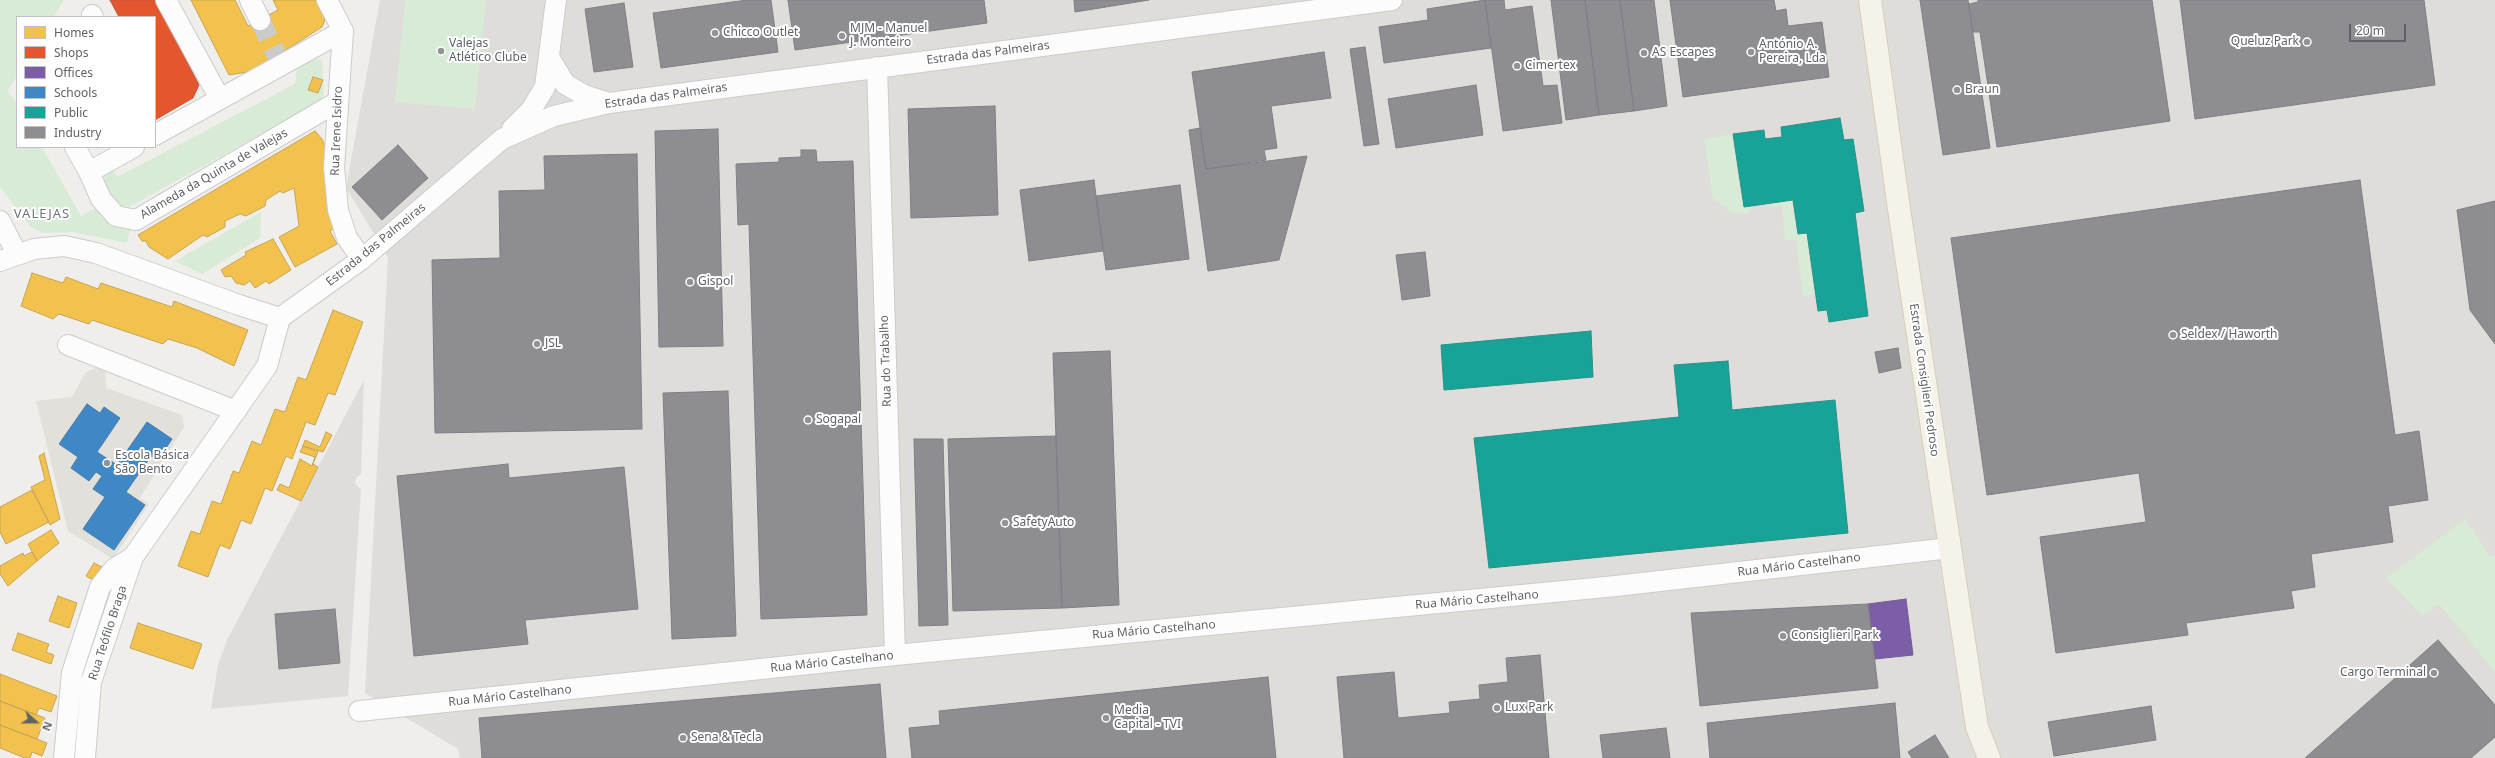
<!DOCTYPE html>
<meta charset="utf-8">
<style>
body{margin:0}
#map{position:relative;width:2495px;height:758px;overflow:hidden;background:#efeeea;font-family:"Noto Sans",sans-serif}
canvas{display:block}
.legend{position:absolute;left:16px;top:16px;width:140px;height:132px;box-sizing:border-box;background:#fff;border:1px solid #bfc1c3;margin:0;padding:5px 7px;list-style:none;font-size:12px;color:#5f6368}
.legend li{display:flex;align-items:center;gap:8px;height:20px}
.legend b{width:20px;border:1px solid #bfc1c3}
.north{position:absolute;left:16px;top:702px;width:40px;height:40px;-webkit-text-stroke:3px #fff;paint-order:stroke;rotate:111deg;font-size:11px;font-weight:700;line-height:16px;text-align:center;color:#5f6368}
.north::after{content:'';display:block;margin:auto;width:14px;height:18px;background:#5f6368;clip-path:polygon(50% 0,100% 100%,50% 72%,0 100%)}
.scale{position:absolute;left:2349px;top:24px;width:57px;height:18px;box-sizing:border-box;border:2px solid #5f6368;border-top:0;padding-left:5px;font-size:12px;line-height:14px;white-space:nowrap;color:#5f6368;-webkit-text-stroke:3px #fff;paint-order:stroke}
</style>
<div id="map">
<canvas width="2495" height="758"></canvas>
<ul class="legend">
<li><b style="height:11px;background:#f2c14e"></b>Homes</li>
<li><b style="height:11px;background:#e4572e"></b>Shops</li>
<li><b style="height:11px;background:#7b5ea7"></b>Offices</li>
<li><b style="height:11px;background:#3f88c5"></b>Schools</li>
<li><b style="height:11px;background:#17a398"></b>Public</li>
<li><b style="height:11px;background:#8d8d92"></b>Industry</li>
</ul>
<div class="north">N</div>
<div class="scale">20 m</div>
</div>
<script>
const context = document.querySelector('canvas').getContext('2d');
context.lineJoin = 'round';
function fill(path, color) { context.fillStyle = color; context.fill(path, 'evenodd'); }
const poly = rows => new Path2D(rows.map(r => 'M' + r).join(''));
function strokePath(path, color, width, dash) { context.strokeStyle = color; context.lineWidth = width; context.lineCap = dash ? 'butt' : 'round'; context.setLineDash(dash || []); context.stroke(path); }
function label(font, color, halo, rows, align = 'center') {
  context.font = font + ' "Noto Sans",sans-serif'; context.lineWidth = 4; context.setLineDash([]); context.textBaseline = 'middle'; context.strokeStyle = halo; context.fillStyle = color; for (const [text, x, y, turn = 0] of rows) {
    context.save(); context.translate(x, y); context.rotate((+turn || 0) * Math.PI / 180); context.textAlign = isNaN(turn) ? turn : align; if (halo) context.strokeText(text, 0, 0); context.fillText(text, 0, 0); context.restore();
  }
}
const industrial = poly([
 [380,0,2495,0,2495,758,460,758,458,749,365,693,388,257,346,188],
 [364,380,361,474,356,478,355,484,361,489,348,696,211,709,218,665,227,640]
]);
const education = poly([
 [97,367,105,367,106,388,182,415,184,427,140,498,149,504,113,559,68,531,36,401,72,397,85,373]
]);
const green = poly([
 [0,0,64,0,53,17,17,17,17,76,7,91,17,103,17,147,42,147,81,216,98,207,130,230,127,243,73,232,43,233,31,227,0,187],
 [405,0,486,0,475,109,395,102],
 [312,59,322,60,324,95,318,102,131,206,115,207,101,187,105,173,113,168,117,177,295,84,297,68],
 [1733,134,1751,206,1748,214,1731,212,1713,199,1704,139],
 [1793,200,1798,234,1807,233,1816,294,1803,296,1796,239,1785,240,1782,206,1771,207,1770,203],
 [261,212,260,238,202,274,175,261],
 [2465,519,2490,556,2495,556,2495,672,2439,604,2422,616,2386,578]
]);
const homes = poly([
 [191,0,235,0,248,26,278,10,273,0,317,0,326,17,322,27,253,71,229,75,191,0],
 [313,77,323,80,318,93,308,90,313,77],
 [315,131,322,139,330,155,336,228,330,231,337,244,295,267,279,237,299,226,294,188,283,193,280,191,266,200,265,206,246,216,240,214,225,221,225,227,207,237,203,235,168,259,149,247,146,241,142,241,138,235,315,131],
 [273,239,291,270,269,284,266,281,255,288,250,281,244,285,236,283,231,276,225,277,221,270,246,255,245,252,273,239],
 [32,273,63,283,66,277,98,289,101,283,172,307,174,301,248,330,234,366,197,348,168,339,163,344,92,320,89,324,59,314,53,319,21,306,32,273],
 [333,310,363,322,335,395,328,393,315,425,306,422,292,459,286,456,272,491,265,488,251,524,241,520,230,549,220,545,208,577,178,566,191,531,200,534,212,501,221,504,233,471,239,473,252,441,261,445,275,409,285,412,298,377,306,380,333,310],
 [326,432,332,435,323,452,303,446,305,440,320,447,326,432],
 [303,446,318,452,312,466,315,457,300,452,303,446],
 [44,453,60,519,50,525,31,487,45,480,39,456,44,453],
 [300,459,312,466,313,464,318,467,301,501,277,490,280,484,289,488,300,459],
 [32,490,49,522,6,544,0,532,0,507,32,490],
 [51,530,59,543,37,561,28,544,51,530],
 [32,552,37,561,8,586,0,574,0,566,23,553,24,556,32,552],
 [94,563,102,567,95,581,86,576,94,563],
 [58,596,77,603,69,628,49,621,58,596],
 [138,623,202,644,193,669,130,648,138,623],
 [18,633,49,644,46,652,54,655,51,664,12,650,18,633],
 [0,674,57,696,51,712,39,708,36,715,0,701,0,674],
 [0,701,45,718,37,739,0,725,0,701],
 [0,725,47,743,42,756,32,752,30,758,25,758,0,748,0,725]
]);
const shops = poly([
 [110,0,155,0,199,85,193,98,155,120,155,17,119,17,110,0]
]);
const offices = poly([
 [1906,599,1913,655,1875,659,1868,604,1906,599]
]);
const schools = poly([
 [87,404,100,413,104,407,120,418,97,452,117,465,147,422,172,439,158,460,151,456,126,492,145,505,114,550,83,529,105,497,93,489,102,476,96,472,89,481,71,468,78,457,59,444,87,404]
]);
const public = poly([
 [1840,118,1844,140,1853,139,1864,211,1855,213,1868,316,1829,322,1827,310,1818,311,1807,233,1798,234,1793,200,1744,207,1733,134,1764,130,1765,139,1782,137,1781,127,1840,118],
 [1591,331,1593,377,1444,390,1441,345,1591,331],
 [1728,361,1732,410,1835,400,1848,533,1489,568,1474,438,1679,417,1674,365,1728,361]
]);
const industry = poly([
 [747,0,771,0,778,52,661,68,653,13,747,0],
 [788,0,984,0,987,23,795,50,788,0],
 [1074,0,1149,0,1075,12,1074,0],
 [1485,0,1491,48,1384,63,1379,27,1428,20,1427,9,1485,0],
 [1485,0,1504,0,1505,10,1532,6,1543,86,1557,85,1562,123,1503,131,1485,0],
 [1551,0,1585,0,1599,115,1566,120,1551,0],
 [1585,0,1620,0,1634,111,1599,115,1585,0],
 [1620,0,1654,0,1667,106,1634,111,1620,0],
 [1670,0,1774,0,1776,11,1786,9,1788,26,1822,22,1829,77,1683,97,1670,0],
 [1920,0,1968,0,1990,148,1943,155,1920,0],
 [1978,0,2152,0,2170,121,1997,147,1980,32,1973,32,1969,4,1978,2,1978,0],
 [2180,0,2424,0,2435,85,2195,119,2180,0],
 [624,3,633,67,594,72,585,9,624,3],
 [1365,47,1379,144,1364,146,1350,49,1365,47],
 [1324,52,1331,98,1271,106,1277,148,1264,150,1266,160,1206,169,1192,72,1324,52],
 [1476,85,1483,135,1396,148,1388,99,1476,85],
 [995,106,998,215,911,218,908,109,995,106],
 [1200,128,1206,169,1307,156,1279,260,1208,271,1189,130,1200,128],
 [718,129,723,346,659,347,655,131,718,129],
 [398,145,428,178,382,220,352,187,398,145],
 [801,150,816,150,817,162,853,161,867,615,761,619,749,224,738,225,736,164,779,162,779,158,801,157,801,150],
 [637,154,642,429,435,433,432,260,500,258,499,191,545,190,544,156,637,154],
 [1094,180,1103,251,1029,261,1020,190,1094,180],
 [2360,180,2395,435,2419,431,2428,500,2388,506,2393,542,2311,554,2315,587,2291,591,2294,608,2186,623,2188,635,2056,653,2040,537,2146,522,2139,473,1987,495,1951,238,2360,180],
 [1180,185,1189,259,1106,270,1096,196,1180,185],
 [2495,201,2495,344,2470,310,2457,210,2495,201],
 [1425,252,1430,296,1402,300,1396,255,1425,252],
 [1898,348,1901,368,1879,373,1875,352,1898,348],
 [1110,351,1119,605,1062,608,1053,353,1110,351],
 [728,391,736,636,672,639,663,393,728,391],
 [1056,436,1062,608,953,611,948,439,1056,436],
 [914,439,943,439,948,625,919,626,914,439],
 [508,464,509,478,624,467,638,609,525,620,528,644,414,656,397,476,508,464],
 [1868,604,1878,688,1700,706,1691,613,1868,604],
 [335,609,340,663,279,669,275,614,335,609],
 [2438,640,2495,705,2495,737,2471,758,2305,758,2438,640],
 [1540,655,1549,758,1344,758,1337,677,1394,672,1398,718,1450,713,1449,702,1480,699,1479,685,1508,682,1506,658,1540,655],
 [1268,677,1276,758,912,758,909,728,940,725,939,711,1268,677],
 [880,684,886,758,482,758,479,718,880,684],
 [1895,703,1900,758,1710,758,1707,723,1895,703],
 [2151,706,2156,740,2054,756,2048,722,2151,706],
 [1666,728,1670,758,1603,758,1600,735,1666,728],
 [1935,735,1949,758,1912,758,1908,752,1935,735]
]);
const minorTunnel = poly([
 [260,20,277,56]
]);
const minor = poly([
 [166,0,220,99],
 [250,0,260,20],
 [327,0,343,31,334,167,338,210,347,238,362,259],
 [92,15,93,17],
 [550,59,565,84,584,95,609,103],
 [877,67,895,655],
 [512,129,531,110,545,87,556,0],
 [155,135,343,31],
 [75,147,89,172],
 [134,147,89,172,101,199,116,216,136,220,337,102],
 [0,221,17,254],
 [0,261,34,249,64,246,96,253,239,305,280,318,362,259,502,139,554,116,609,103,1392,0],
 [68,345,236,411],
 [359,711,895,655,1616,586,1950,548],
 [64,758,72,673,100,587,114,569,133,557],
 [85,758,91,682,133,557,267,366,280,318]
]);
const major = poly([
 [1870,0,1899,209,1977,727,1989,758]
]);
const markers = [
 [715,33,4,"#919496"],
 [842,36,4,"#919496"],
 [2307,42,4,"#919496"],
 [441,51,4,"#919496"],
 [1751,52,4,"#919496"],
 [1644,53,4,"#919496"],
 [1517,66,4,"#919496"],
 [1957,90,4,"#919496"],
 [690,282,4,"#919496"],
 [2173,335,4,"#919496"],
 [537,344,4,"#919496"],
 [808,420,4,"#919496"],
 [107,463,4,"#919496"],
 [1005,523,4,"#919496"],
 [1783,636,4,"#919496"],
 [2434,673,4,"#919496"],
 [1497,708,4,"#919496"],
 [1106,718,4,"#919496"],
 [683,738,4,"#919496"]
];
const poiNames = [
 ["MJM - Manuel",850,29],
 ["J. Monteiro",850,43],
 ["Chicco Outlet",723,33],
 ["Queluz Park",2299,42,"right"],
 ["Valejas",449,44],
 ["Atlético Clube",449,58],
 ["António A.",1759,45],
 ["Pereira, Lda",1759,59],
 ["AS Escapes",1652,53],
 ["Cimertex",1525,66],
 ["Braun",1965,90],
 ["Gispol",698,282],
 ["Seldex / Haworth",2181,335],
 ["JSL",545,344],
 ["Sogapal",816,420],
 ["Escola Básica",115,456],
 ["São Bento",115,470],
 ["SafetyAuto",1013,523],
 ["Consiglieri Park",1791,636],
 ["Cargo Terminal",2426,673,"right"],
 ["Lux Park",1505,708],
 ["Media",1114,711],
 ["Capital - TVI",1114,725],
 ["Sena & Tecla",691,738]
];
const streetNames = [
 ["Estrada das Palmeiras",988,53,-7],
 ["Estrada das Palmeiras",666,96,-8],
 ["Rua Irene Isidro",337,131,-88],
 ["Alameda da Quinta de Valejas",214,174,-30],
 ["Estrada das Palmeiras",376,245,-39],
 ["Rua do Trabalho",886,361,-92],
 ["Estrada Consiglieri Pedroso",1924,380,82],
 ["Rua Mário Castelhano",1799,565,-7],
 ["Rua Mário Castelhano",1477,600,-5],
 ["Rua Mário Castelhano",1154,630,-5],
 ["Rua Teófilo Braga",108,633,-72],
 ["Rua Mário Castelhano",832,662,-6],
 ["Rua Mário Castelhano",510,696,-6]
];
const neighbourhoodNames = [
 ["VALEJAS",42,214]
];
fill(industrial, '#dfddda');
fill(education, '#e2e0da');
fill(green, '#d8ebd6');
fill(homes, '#f2c14e');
strokePath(homes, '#c6a556', 1);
fill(shops, '#e4572e');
strokePath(shops, '#bc5b3f', 1);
fill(offices, '#7b5ea7');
strokePath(offices, '#736094', 1);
fill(schools, '#3f88c5');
strokePath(schools, '#497da9', 1);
fill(public, '#17a398');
strokePath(public, '#2d908a', 1);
fill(industry, '#8d8d92');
strokePath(industry, '#7f8085', 1);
strokePath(minorTunnel, '#cbcbca', 20, [20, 10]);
strokePath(minor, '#cbcccc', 22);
strokePath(major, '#d7ceb8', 24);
strokePath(minor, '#fdfcfc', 20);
strokePath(major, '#f4f2e9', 22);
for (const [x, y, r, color] of markers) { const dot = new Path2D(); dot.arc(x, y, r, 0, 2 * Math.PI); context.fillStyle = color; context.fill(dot); strokePath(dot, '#fff', 1.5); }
label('12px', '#5f6368', '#fff', poiNames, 'left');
label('12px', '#5f6368', '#fff', streetNames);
context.letterSpacing = '1px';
label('13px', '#70757a', '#fff', neighbourhoodNames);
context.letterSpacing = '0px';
</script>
